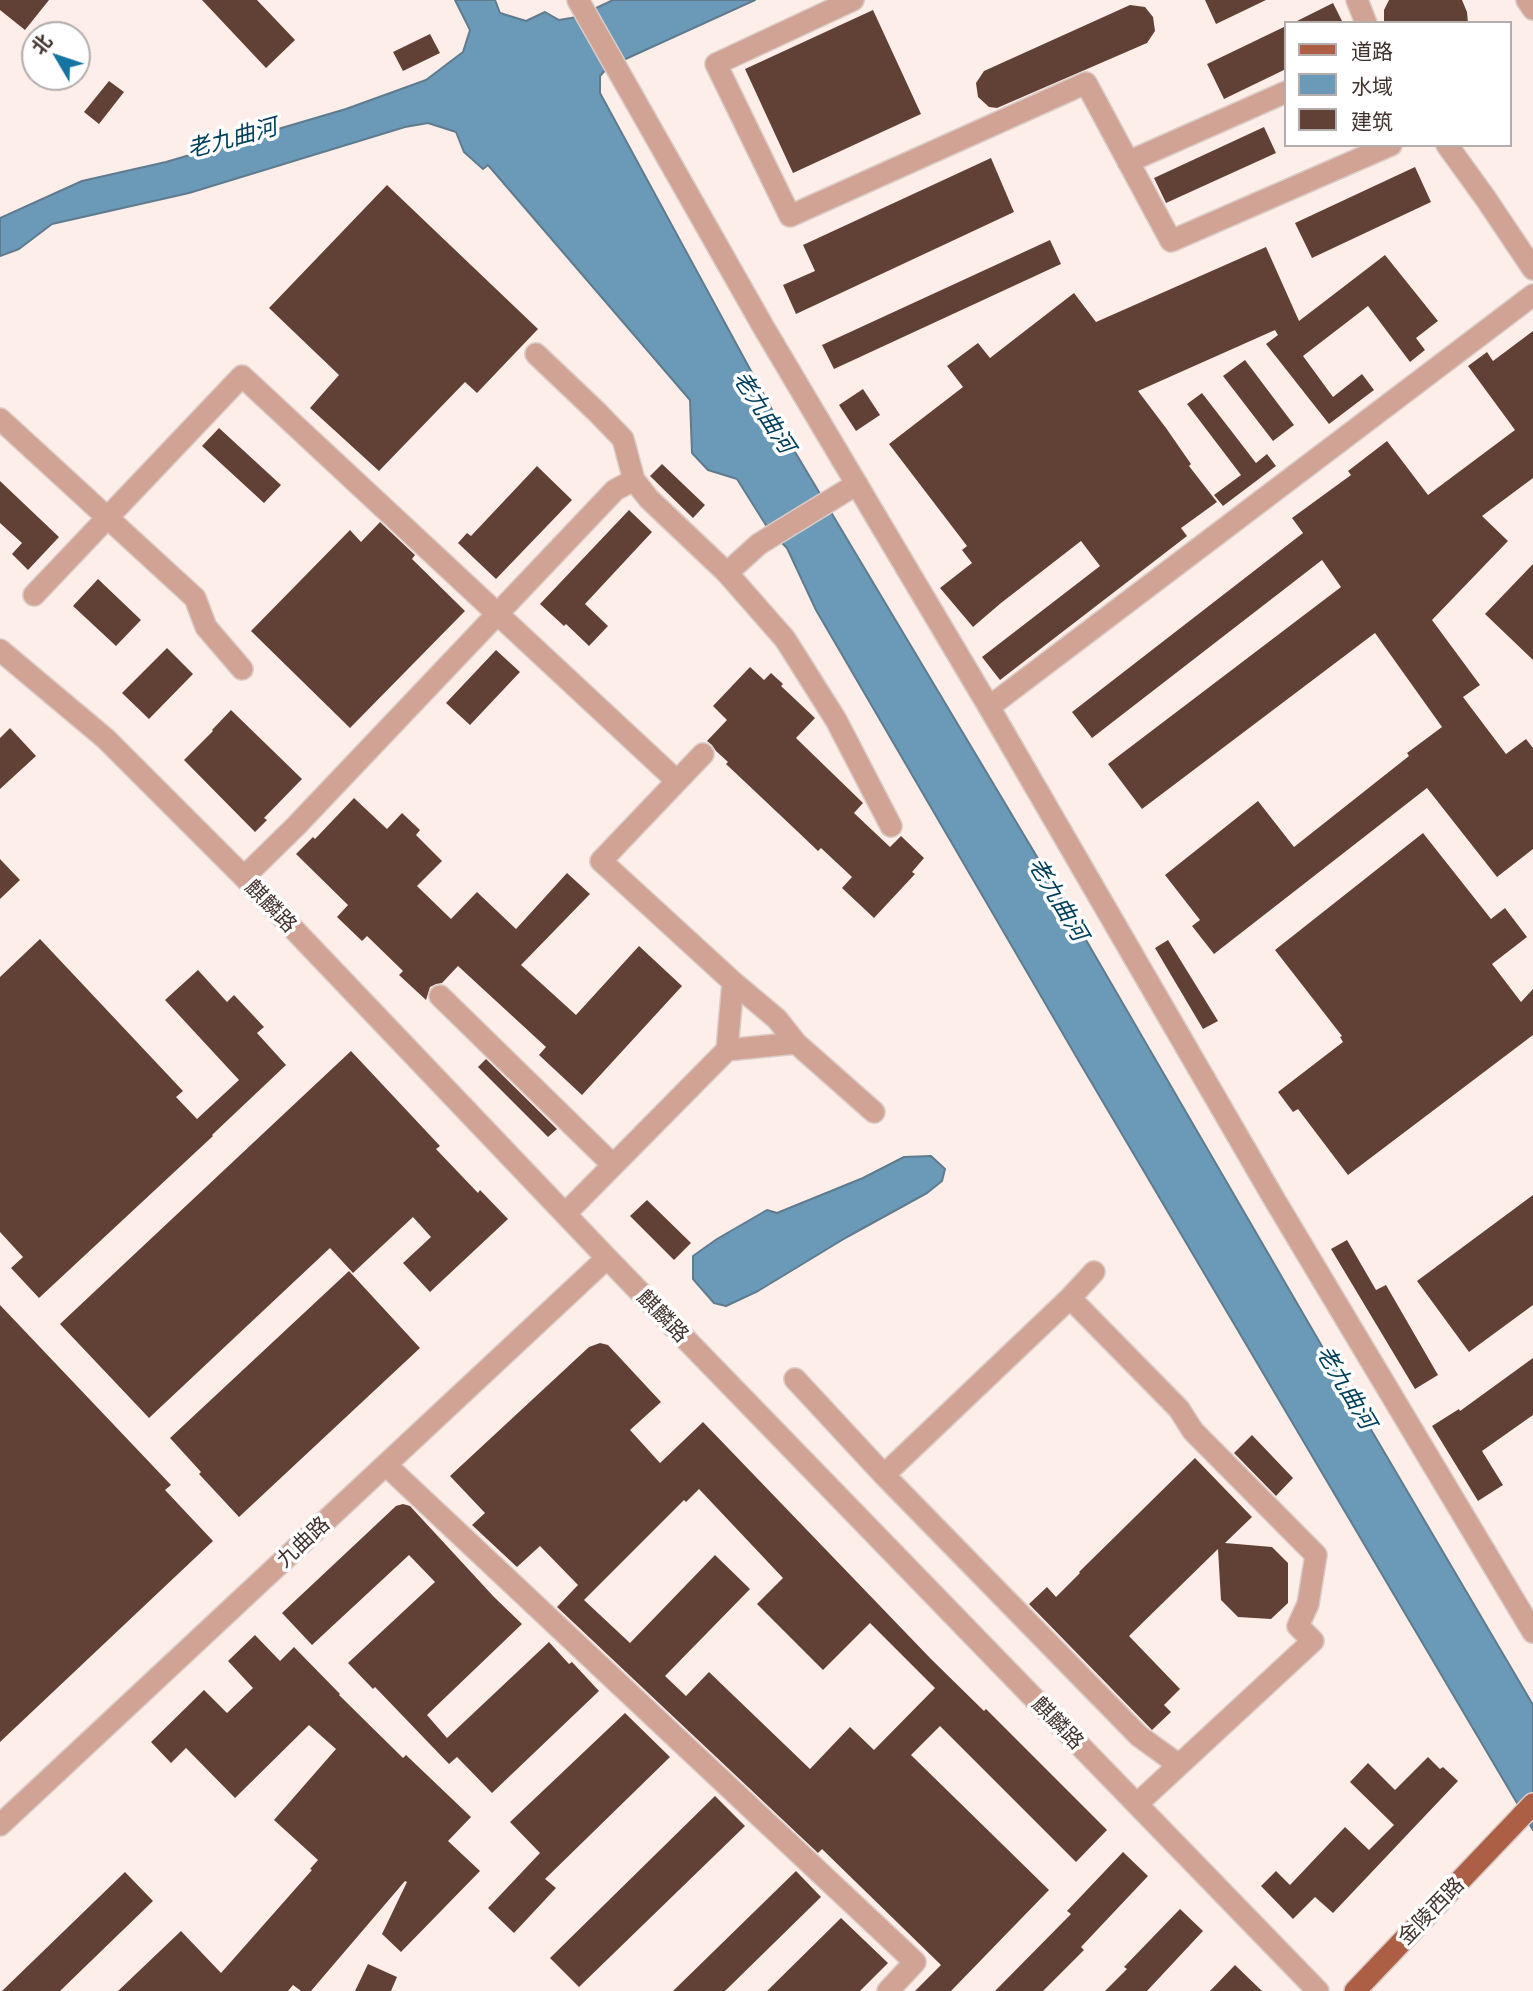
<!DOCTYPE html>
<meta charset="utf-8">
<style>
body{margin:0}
#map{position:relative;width:1533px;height:1991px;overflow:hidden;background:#feeee9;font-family:"Exo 2","Noto Sans SC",sans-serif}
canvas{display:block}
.legend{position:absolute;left:1284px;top:21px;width:228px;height:126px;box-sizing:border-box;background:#fff;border:2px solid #b3adab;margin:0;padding:9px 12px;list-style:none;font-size:21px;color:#42322d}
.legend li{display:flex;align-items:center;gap:14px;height:35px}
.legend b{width:35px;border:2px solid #b3adab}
.north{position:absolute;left:21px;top:21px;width:70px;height:70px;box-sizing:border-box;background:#fff;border:2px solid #b3adab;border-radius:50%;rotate:309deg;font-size:19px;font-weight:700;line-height:28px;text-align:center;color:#42322d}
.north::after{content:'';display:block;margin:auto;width:24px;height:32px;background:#1574a2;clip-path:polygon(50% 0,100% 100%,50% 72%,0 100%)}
</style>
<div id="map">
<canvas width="1533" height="1991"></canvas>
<ul class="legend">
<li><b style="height:9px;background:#ac5f45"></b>道路</li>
<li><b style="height:19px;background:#6b9ab8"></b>水域</li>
<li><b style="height:19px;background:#614136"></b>建筑</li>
</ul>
<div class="north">北</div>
</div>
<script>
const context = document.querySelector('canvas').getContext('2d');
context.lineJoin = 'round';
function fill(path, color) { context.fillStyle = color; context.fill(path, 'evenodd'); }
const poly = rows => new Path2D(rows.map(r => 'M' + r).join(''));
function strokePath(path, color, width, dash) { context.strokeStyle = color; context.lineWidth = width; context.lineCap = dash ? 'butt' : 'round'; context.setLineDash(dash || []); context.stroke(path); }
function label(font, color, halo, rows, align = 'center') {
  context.font = font + ' "Exo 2","Noto Sans SC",sans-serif'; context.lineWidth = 7; context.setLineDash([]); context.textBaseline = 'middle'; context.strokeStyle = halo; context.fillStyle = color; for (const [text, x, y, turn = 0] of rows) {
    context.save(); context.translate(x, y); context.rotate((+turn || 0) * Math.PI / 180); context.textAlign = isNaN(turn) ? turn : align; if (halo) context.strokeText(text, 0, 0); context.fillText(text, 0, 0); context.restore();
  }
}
const water = poly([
 [455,0,495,0,500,13,526,21,545,12,559,20,577,17,613,0,755,0,608,67,600,76,600,93,795,452,1061,897,1330,1360,1533,1705,1533,1830,1080,1063,816,610,787,548,769,530,737,479,708,470,692,453,690,400,488,165,483,169,464,152,456,132,428,123,405,127,189,193,52,224,19,249,0,256,0,218,82,181,166,162,346,109,426,80,463,52,470,30,455,0],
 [931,1156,945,1169,942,1181,927,1193,847,1237,758,1291,726,1306,714,1303,693,1279,693,1256,717,1239,767,1210,777,1213,863,1178,904,1157,931,1156]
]);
const building = poly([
 [0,0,49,0,25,30,0,10],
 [202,0,257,0,295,40,266,68],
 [1205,0,1266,0,1216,24],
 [1389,0,1462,0,1467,12,1468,23,1384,23,1384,10],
 [1333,3,1343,23,1293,23],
 [1130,5,1145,7,1153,17,1155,31,1147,43,997,108,989,107,978,97,976,83,984,71],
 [873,10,921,114,793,173,745,69],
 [1286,26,1286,69,1224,99,1207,64],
 [430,34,440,53,403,71,393,52],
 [109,81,124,92,99,124,84,112],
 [1264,127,1276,153,1166,203,1154,178],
 [991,158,1014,212,796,314,783,285,815,271,803,245],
 [1415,167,1431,202,1312,258,1295,223],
 [387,185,538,329,477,393,465,382,379,471,310,408,339,375,269,308],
 [1050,240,1061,264,834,369,822,345],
 [1266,247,1299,321,1385,255,1438,321,1416,338,1425,350,1410,362,1368,306,1303,356,1333,397,1362,374,1374,390,1329,424,1266,344,1278,335,1275,330,1138,391,1166,428,1191,464,1189,466,1217,502,1181,528,1187,536,1000,680,982,657,1100,566,1081,541,1001,603,973,627,940,588,972,563,962,550,967,546,889,444,963,387,947,366,978,343,990,358,1074,293,1096,322],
 [1533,331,1533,478,1482,516,1508,541,1432,620,1480,685,1463,697,1506,754,1526,739,1533,748,1533,849,1497,877,1427,788,1214,954,1192,926,1200,920,1165,875,1258,801,1294,847,1409,756,1407,753,1442,727,1375,633,1142,809,1108,764,1341,587,1322,560,1092,738,1072,712,1303,533,1292,518,1351,475,1348,471,1387,441,1428,495,1515,430,1468,366,1487,352,1493,361],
 [1245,360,1294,425,1273,441,1223,376],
 [863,389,880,415,856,431,839,405],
 [1202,393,1256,463,1267,454,1276,466,1223,506,1214,495,1241,475,1187,404],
 [219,428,281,485,264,503,202,446],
 [662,464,705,505,693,518,650,476],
 [537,466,572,500,496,579,458,543,467,533,471,536],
 [0,481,59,537,28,570,12,554,22,543,0,523],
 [629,510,652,532,585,604,608,626,589,646,566,624,564,626,540,604],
 [380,522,415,555,412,559,465,611,350,728,251,631,350,530,361,542],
 [1533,564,1533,660,1485,614],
 [98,579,141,620,116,646,73,606],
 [167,648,193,674,149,719,122,693],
 [496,650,520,672,470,725,446,703],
 [750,667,764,680,771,673,783,684,781,686,815,718,796,738,863,803,854,813,890,847,901,836,924,858,912,872,915,874,874,918,842,888,852,877,821,848,818,851,797,831,726,764,728,762,716,751,712,745,707,741,727,720,713,706],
 [231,710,302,779,264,818,267,820,255,832,184,760,213,731,212,730],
 [10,728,36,756,0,789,0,738],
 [354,798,387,829,402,813,420,830,416,835,442,861,417,886,451,919,477,892,516,929,567,873,590,894,521,965,576,1015,639,946,682,986,582,1095,539,1055,546,1047,458,966,442,983,436,984,430,987,426,1000,399,975,403,971,367,936,362,941,337,917,348,905,296,854,313,837,315,839],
 [1423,833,1491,919,1505,908,1527,937,1492,964,1521,1002,1533,989,1533,1035,1348,1175,1298,1109,1293,1112,1278,1092,1343,1042,1340,1037,1342,1036,1275,950],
 [0,859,20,880,0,899],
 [40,939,183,1091,176,1097,197,1119,239,1080,165,1000,198,970,227,1002,234,995,264,1027,257,1033,286,1065,212,1135,213,1136,39,1298,11,1268,23,1257,0,1232,0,977],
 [1168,940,1218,1021,1203,1029,1155,948],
 [351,1051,440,1146,436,1149,478,1193,480,1190,508,1219,430,1292,403,1263,431,1237,413,1217,353,1273,330,1248,149,1418,60,1324],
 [486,1059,557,1129,548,1137,478,1067],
 [1533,1195,1533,1305,1469,1352,1417,1281],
 [647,1200,691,1243,674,1260,630,1216],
 [1347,1240,1376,1290,1386,1285,1438,1375,1415,1389,1331,1249],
 [349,1271,420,1348,239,1517,199,1474,201,1472,170,1438],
 [0,1305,171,1485,165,1490,213,1541,0,1742],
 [600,1343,608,1345,661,1402,630,1430,660,1463,703,1422,931,1659,984,1711,986,1709,1107,1830,1076,1862,940,1726,911,1755,1049,1890,951,1991,915,1991,941,1965,822,1849,818,1853,557,1607,578,1585,540,1546,517,1567,472,1525,485,1513,450,1476,589,1347],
 [699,1489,783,1578,757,1604,823,1670,870,1623,935,1688,874,1750,850,1727,810,1769,709,1672,686,1696,665,1676,750,1589,715,1555,630,1643,584,1600,684,1500,686,1502],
 [1533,1358,1533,1415,1482,1451,1503,1485,1478,1501,1432,1426,1459,1409,1460,1411],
 [1252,1435,1293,1478,1276,1496,1234,1453],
 [1195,1458,1252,1517,1225,1543,1272,1547,1288,1563,1288,1603,1271,1619,1238,1617,1221,1600,1218,1549,1129,1636,1180,1689,1164,1705,1171,1712,1152,1730,1029,1604,1047,1587,1056,1597,1080,1573,1079,1572],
 [403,1504,410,1506,494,1597,522,1624,427,1715,447,1738,549,1642,569,1664,572,1662,599,1691,492,1793,457,1757,449,1764,375,1687,373,1689,348,1663,435,1582,409,1555,312,1645,282,1613,396,1506],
 [255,1635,280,1661,294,1647,340,1694,339,1695,403,1758,406,1755,471,1817,448,1841,480,1871,401,1952,382,1934,407,1882,405,1881,311,1991,301,1991,293,1985,288,1991,118,1991,181,1931,221,1973,312,1870,310,1869,318,1860,274,1820,336,1749,309,1725,235,1798,186,1748,171,1763,151,1742,204,1690,227,1713,253,1688,228,1661],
 [625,1713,670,1757,545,1879,556,1888,514,1933,488,1908,540,1853,510,1822],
 [1428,1757,1440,1769,1443,1767,1458,1781,1333,1913,1315,1897,1293,1919,1261,1886,1276,1871,1290,1885,1345,1827,1369,1850,1394,1825,1350,1782,1368,1763,1395,1790],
 [715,1796,745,1826,579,1987,550,1958],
 [1123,1852,1148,1876,1081,1947,1084,1950,1043,1991,995,1991,1071,1914,1067,1911],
 [796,1871,821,1897,725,1991,673,1991],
 [125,1872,153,1901,60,1991,2,1991],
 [1180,1909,1203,1931,1147,1991,1105,1991,1127,1969,1124,1967],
 [841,1918,888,1963,860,1991,767,1991],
 [368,1964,397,1977,391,1991,355,1991],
 [1235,1965,1262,1991,1210,1991]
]);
const minor = poly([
 [578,0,764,328,989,707,1273,1197,1533,1632],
 [853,0,716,64,790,216,1086,83,1171,241,1391,145],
 [1357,0,1366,23],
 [1527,0,1533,9],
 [1447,145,1486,199,1533,269],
 [1128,162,1286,92],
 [0,419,195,598,206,627,242,669],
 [634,480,649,499,727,573,785,639,836,720,891,826],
 [727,573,759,544,857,484],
 [34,595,242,376,677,781],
 [0,650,106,739,244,877,607,1258,1318,1991],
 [989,707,1533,295],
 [244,877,296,826,615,490,634,480,623,439,597,412,536,354],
 [733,982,777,1019,796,1043,874,1112],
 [440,996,613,1165],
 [727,1050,796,1043],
 [565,1214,727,1050,733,982,601,861,703,754],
 [1094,1272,1070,1298,884,1475,1139,1736,1179,1765],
 [1070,1298,1179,1409,1193,1431,1316,1555,1308,1604,1298,1626,1313,1641,1137,1804],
 [795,1379,884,1475],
 [386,1465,915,1962,888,1991],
 [0,1825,607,1258]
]);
const major = poly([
 [1355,1991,1533,1804]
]);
const streetNames = [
 ["麒麟路",271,906,46],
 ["麒麟路",663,1316,46],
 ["九曲路",303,1542,-43],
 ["麒麟路",1058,1723,46],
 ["金陵西路",1431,1911,-46]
];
const waterNames = [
 ["老九曲河",232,138,-15],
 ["老九曲河",764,412,57],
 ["老九曲河",1058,899,59],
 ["老九曲河",1346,1387,59]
];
fill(water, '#6b9ab8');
strokePath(water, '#5f7b8e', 2);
fill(building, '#614136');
strokePath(minor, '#dcccc7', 24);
strokePath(major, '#dcccc7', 24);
strokePath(minor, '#d0a394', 21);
strokePath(major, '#ac5f45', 21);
label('21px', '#42322d', '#fff', streetNames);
label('italic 23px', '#00405d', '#fff', waterNames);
</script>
